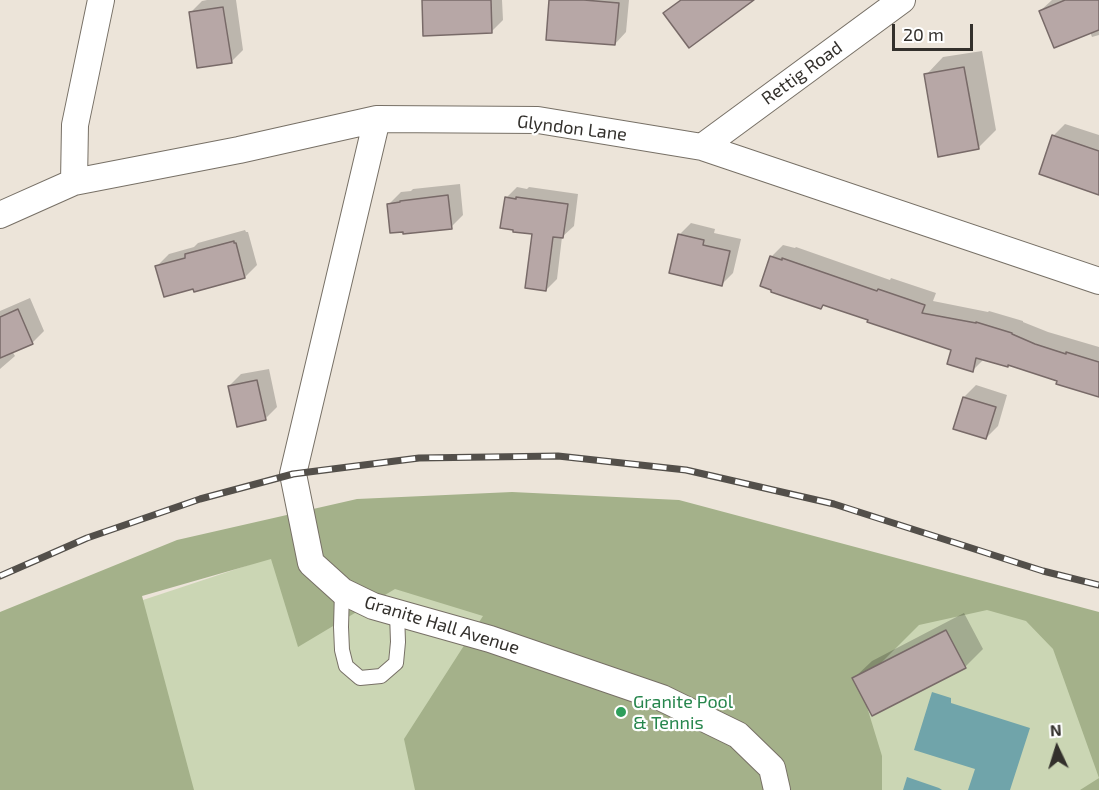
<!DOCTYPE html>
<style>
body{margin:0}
#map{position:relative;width:1099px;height:790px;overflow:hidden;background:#ece4d9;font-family:"Exo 2",sans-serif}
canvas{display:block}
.north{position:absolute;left:1027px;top:718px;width:60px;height:60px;-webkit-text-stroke:4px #fff;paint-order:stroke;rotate:356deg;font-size:16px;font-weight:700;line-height:24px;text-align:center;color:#33302c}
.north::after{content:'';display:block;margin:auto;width:21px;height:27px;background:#33302c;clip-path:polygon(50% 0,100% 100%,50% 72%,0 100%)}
.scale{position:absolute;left:892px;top:24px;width:81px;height:27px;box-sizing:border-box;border:3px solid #33302c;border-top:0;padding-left:8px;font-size:18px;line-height:21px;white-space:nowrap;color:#33302c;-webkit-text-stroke:4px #fff;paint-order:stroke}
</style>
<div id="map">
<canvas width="1099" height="790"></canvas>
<div class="north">N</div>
<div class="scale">20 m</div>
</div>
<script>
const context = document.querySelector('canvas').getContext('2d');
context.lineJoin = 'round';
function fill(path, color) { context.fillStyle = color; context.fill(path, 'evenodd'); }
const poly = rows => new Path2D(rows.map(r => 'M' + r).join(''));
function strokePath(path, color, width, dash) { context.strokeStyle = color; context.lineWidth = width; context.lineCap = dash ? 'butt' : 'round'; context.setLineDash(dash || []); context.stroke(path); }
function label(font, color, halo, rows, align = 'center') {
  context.font = font + ' "Exo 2",sans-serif'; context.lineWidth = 4.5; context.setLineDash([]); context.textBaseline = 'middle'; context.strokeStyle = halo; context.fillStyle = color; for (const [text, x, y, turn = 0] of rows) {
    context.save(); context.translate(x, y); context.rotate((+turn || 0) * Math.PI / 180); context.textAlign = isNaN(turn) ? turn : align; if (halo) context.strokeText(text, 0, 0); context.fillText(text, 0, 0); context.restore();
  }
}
const green = poly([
 [384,520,633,521,1099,634,1099,790,167,790,113,610]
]);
const forest = poly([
 [512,492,679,500,1099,612,1099,790,1080,790,1099,778,1053,649,1026,621,987,610,919,625,869,675,867,707,882,756,882,790,415,790,404,739,483,616,395,589,298,647,271,559,142,596,194,790,0,790,0,612,177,540,357,499]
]);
const water = poly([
 [932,692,951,698,951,703,1030,728,1010,790,968,790,975,769,914,750],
 [907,777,939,788,942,790,903,790]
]);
const shadow = poly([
 [207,0,236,0,243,50,231,62,190,13,202,1],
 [423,0,502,0,503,20,491,32],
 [551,0,629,0,626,32,615,44],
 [1052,0,1099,0,1099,35,1092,37,1090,32,1040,11],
 [982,51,996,130,978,148,926,75,943,57],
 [1065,124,1099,135,1099,194,1053,136],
 [460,184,463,215,451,227,389,204,401,192,411,191,413,189],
 [517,187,527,189,529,187,578,194,574,226,562,237,557,279,546,290,533,233,506,198],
 [691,223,715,229,714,233,741,239,733,273,721,285,679,235],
 [245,230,246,232,248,232,257,265,245,277,195,290,157,266,169,254,194,247,198,243],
 [783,245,795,248,796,247,890,280,891,278,936,293,933,301,988,312,989,311,1023,321,1023,322,1048,332,1099,347,1099,396,1059,380,1009,364,984,359,973,370,953,349,825,304,821,307,771,257],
 [30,298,44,331,32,343,12,351,15,356,0,369,0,311],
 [269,369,277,407,265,419,229,386,241,374],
 [976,385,1007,395,998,426,986,438,964,397],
 [964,613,983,649,965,667,854,678,872,661]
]);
const building = poly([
 [422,0,491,0,492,33,423,36,422,0],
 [549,0,584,0,619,3,615,45,546,40,549,0],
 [681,0,754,0,689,48,663,13,681,0],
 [1065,0,1099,0,1099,30,1054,48,1039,11,1065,0],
 [223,7,232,63,197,68,189,12,223,7],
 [964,67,979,149,938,157,924,74,964,67],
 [1052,135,1099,151,1099,195,1039,174,1052,135],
 [448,195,452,229,403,234,403,232,390,233,387,204,400,202,400,201,448,195],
 [505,197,516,199,516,197,568,204,563,238,553,237,546,291,525,288,532,234,513,232,513,230,500,228,505,197],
 [678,234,704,240,703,245,730,251,722,286,669,273,678,234],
 [234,241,234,243,236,243,245,278,194,292,193,289,164,297,155,266,185,258,185,254,234,241],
 [770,256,782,260,782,258,877,291,878,289,925,305,922,313,976,323,976,322,1012,333,1012,334,1035,344,1066,354,1066,352,1099,362,1099,397,1056,384,1057,381,1008,365,1008,367,976,358,973,372,947,364,951,350,867,322,868,320,823,305,821,309,771,292,771,290,760,286,770,256],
 [18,309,33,344,0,358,0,317,18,309],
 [257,380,266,420,237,427,228,386,257,380],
 [963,397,996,407,986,439,953,429,963,397],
 [946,630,966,668,872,716,852,678,946,630]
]);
const lane = poly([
 [342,591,341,627,342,650,346,666,360,678,381,676,396,663,398,642,397,613]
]);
const street = poly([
 [377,119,293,474,311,563,342,591,373,606,490,639,662,698,738,735,772,768,777,790],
 [702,147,902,0],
 [74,182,75,125,101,0],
 [0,215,74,182,239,150,377,119,538,120,702,147,1099,281]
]);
const rail = poly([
 [0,576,87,538,200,499,293,474,419,458,558,456,686,470,834,504,1043,571,1099,585]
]);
const markers = [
 [621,712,6,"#2e9e5b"]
];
const streetNames = [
 ["Rettig Road",802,73,-36],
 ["Glyndon Lane",572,128,7],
 ["Granite Hall Avenue",442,625,17]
];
const leisureNames = [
 ["Granite Pool",633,702],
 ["& Tennis",633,723]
];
fill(green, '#cbd6b4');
fill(forest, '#a4b18a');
fill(water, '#70a4aa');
fill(shadow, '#0003');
fill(building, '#b7a7a6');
strokePath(building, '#786a68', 1.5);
strokePath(lane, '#777066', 16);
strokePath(street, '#777066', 28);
strokePath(lane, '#fff', 14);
strokePath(street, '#fff', 26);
strokePath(rail, '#534f4a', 7);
strokePath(rail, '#fff', 4.5, [14]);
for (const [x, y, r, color] of markers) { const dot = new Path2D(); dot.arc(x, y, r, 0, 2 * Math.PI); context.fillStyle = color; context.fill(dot); strokePath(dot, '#fff', 2); }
label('18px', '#33302c', '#fff', streetNames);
label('18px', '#27864d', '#fff', leisureNames, 'left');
</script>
